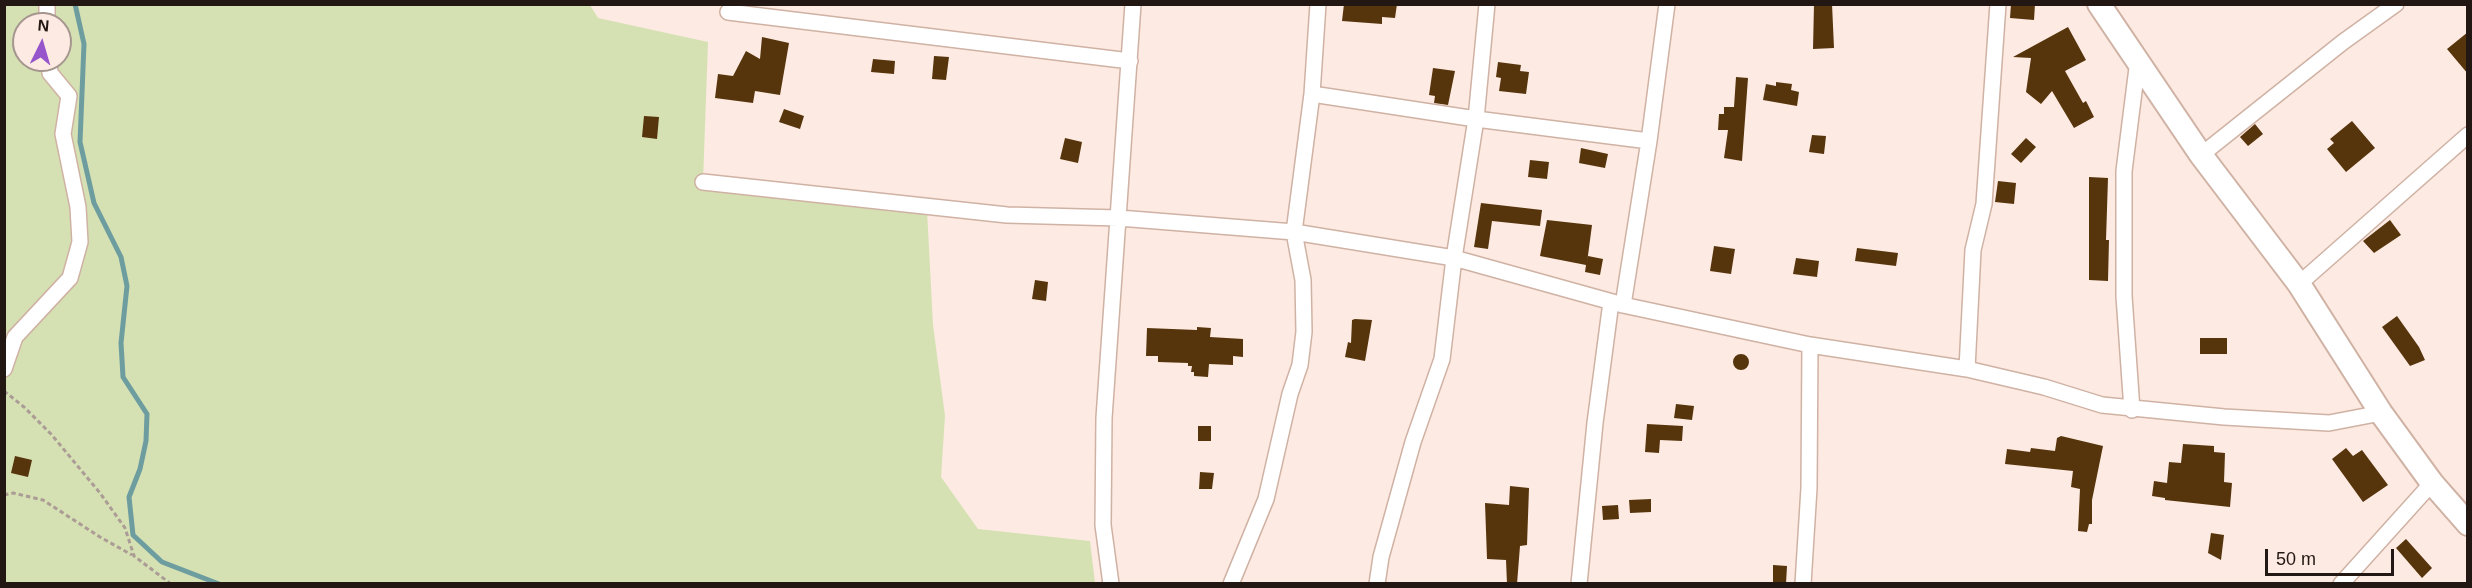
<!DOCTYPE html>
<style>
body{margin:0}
#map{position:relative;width:2472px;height:588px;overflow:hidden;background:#fdeae2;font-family:Arial,sans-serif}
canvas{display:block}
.frame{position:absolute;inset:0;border:6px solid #221713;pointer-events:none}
.north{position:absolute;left:12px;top:12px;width:60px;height:60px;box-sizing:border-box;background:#fdeae2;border:2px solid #a5968f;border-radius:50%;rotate:5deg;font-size:16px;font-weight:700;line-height:24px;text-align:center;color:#221713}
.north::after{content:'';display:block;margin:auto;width:21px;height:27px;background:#9755cb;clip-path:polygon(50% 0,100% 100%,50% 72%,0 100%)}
.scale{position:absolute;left:2265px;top:549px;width:129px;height:27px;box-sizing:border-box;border:3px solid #221713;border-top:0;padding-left:8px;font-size:18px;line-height:21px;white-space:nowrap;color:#221713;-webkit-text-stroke:4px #fdeae2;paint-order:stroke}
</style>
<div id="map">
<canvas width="2472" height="588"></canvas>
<div class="frame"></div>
<div class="north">N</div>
<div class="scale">50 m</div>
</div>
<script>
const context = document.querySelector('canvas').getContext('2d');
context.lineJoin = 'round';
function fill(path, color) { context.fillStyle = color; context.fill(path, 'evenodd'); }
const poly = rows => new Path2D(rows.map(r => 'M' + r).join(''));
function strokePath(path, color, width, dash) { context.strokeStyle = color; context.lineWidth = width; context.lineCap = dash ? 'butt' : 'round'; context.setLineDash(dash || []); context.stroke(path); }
const green = poly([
 [4,5,590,5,598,18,708,42,703,182,927,210,933,325,945,416,941,477,978,529,1090,541,1095,583,5,583],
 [24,24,60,24,60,60,24,60]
]);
const stream = poly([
 [75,4,84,44,80,142,94,203,121,257,127,286,121,343,123,377,147,414,146,441,140,469,129,497,133,535,162,562,219,584]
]);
const building = poly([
 [1344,4,1397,4,1395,18,1382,17,1382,24,1342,21],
 [1814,4,1832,4,1834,48,1813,49],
 [2011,4,2035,4,2034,20,2010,18],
 [2068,27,2086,60,2065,71,2083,103,2086,101,2094,117,2074,128,2052,91,2041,104,2026,92,2031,58,2013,57],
 [2468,32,2468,74,2447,49],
 [762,37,789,43,780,95,755,91,753,103,715,98,718,74,733,76,746,51,760,59],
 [934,56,949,57,946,80,932,79],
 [873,59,895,61,894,74,871,72],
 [1498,62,1521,65,1520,71,1529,72,1526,94,1499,91,1501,78,1496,77],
 [1433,68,1455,71,1448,105,1434,103,1435,96,1429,95],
 [1736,77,1748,78,1742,161,1724,158,1728,130,1718,130,1719,114,1724,114,1724,107,1734,107],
 [1776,82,1792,84,1791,90,1799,92,1797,106,1763,100,1766,84,1776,86],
 [784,109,804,116,800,129,779,122],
 [644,116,659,117,657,139,642,137],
 [2352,121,2375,148,2346,172,2327,149,2334,143,2330,139],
 [2255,124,2263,134,2248,146,2240,137],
 [1812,135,1826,136,1824,154,1809,152],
 [1065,138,1082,142,1078,163,1060,159],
 [2026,138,2036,147,2021,163,2011,154],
 [1581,148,1608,154,1605,168,1579,163],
 [1530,160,1549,162,1547,179,1528,177],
 [2089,177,2108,178,2106,240,2109,240,2108,281,2089,280],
 [1998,181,2016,183,2014,204,1995,202],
 [1481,203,1542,210,1540,226,1492,221,1488,249,1474,247],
 [1547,220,1592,225,1587,263,1588,256,1603,259,1600,275,1585,272,1586,265,1540,256],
 [2390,220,2401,235,2374,253,2363,241],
 [1714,246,1735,249,1731,274,1710,271],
 [1857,248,1898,253,1896,266,1855,261],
 [1796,258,1819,261,1817,277,1793,274],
 [1035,280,1048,282,1046,301,1032,299],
 [2397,316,2419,347,2425,360,2410,366,2382,327],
 [1355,319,1372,320,1365,361,1345,357,1348,342,1351,343,1352,320],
 [1197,327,1211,328,1210,337,1243,339,1243,357,1233,356,1233,365,1209,364,1208,377,1194,376,1194,372,1191,372,1192,366,1188,366,1188,363,1158,362,1158,356,1146,356,1147,328,1197,330],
 [2200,338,2227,338,2227,354,2200,354],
 '1733 362a8 8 0 1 1 16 0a8 8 0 1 1-16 0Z',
 [1676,404,1694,406,1692,420,1674,418],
 [1647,424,1683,426,1682,441,1660,440,1659,453,1645,452],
 [1198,426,1211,426,1211,441,1198,441],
 [2061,436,2103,446,2092,500,2092,524,2089,524,2087,532,2078,531,2080,489,2071,487,2073,471,2005,464,2007,449,2030,452,2031,448,2055,451,2057,438],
 [2183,444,2214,446,2214,452,2225,453,2224,482,2232,483,2230,507,2165,500,2165,498,2152,496,2154,481,2167,483,2169,462,2181,463],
 [2346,448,2353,456,2362,450,2388,485,2363,502,2332,459],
 [15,456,32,460,28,477,11,473],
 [1200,472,1214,473,1212,489,1199,489],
 [1510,486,1529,488,1527,545,1520,546,1517,584,1507,584,1506,560,1487,559,1485,503,1509,505],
 [1651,499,1651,512,1630,513,1629,500],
 [1618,505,1619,519,1603,520,1602,506],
 [2211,533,2224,535,2221,560,2208,553],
 [2406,539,2432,568,2422,578,2396,548],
 [1773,565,1787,566,1786,584,1773,584]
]);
const path = poly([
 [4,391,24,407,51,434,100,493,125,528,134,556,171,584],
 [4,495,13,493,43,500,100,537,132,555]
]);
const street = poly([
 [47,4,47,24],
 [728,12,1130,61],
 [1312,94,1476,119,1649,141],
 [2201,155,2343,42,2396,4],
 [703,182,1007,215,1119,218,1294,232,1454,258,1623,305,1810,345,1967,369,2044,387,2102,405,2224,417,2329,423,2381,413],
 [2299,284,2468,135],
 [1623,305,1649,141,1667,4],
 [4,369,15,337,70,278,80,242,78,207,63,134,69,96,50,73,49,60],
 [1967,369,1973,250,1984,204,1998,4],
 [2132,410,2124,296,2124,171,2138,60],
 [1111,584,1103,525,1104,418,1133,4],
 [1231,584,1266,499,1290,394,1300,365,1304,332,1303,280,1294,232,1312,94,1318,4],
 [1377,584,1381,557,1413,442,1442,359,1454,258,1476,119,1487,4],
 [1579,584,1595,423,1611,302],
 [1803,584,1809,488,1810,345],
 [2341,584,2432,483]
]);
const secondary = poly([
 [2099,4,2201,155,2299,284,2381,413,2432,483,2468,524]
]);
fill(green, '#d5e1b3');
strokePath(stream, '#6e9da0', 5);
fill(building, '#57350c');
strokePath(street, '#cfb2a4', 18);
strokePath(secondary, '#cfb2a4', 26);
strokePath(path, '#ac9c96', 3, [4.5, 3]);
strokePath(street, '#fff', 15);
strokePath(secondary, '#fff', 22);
</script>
